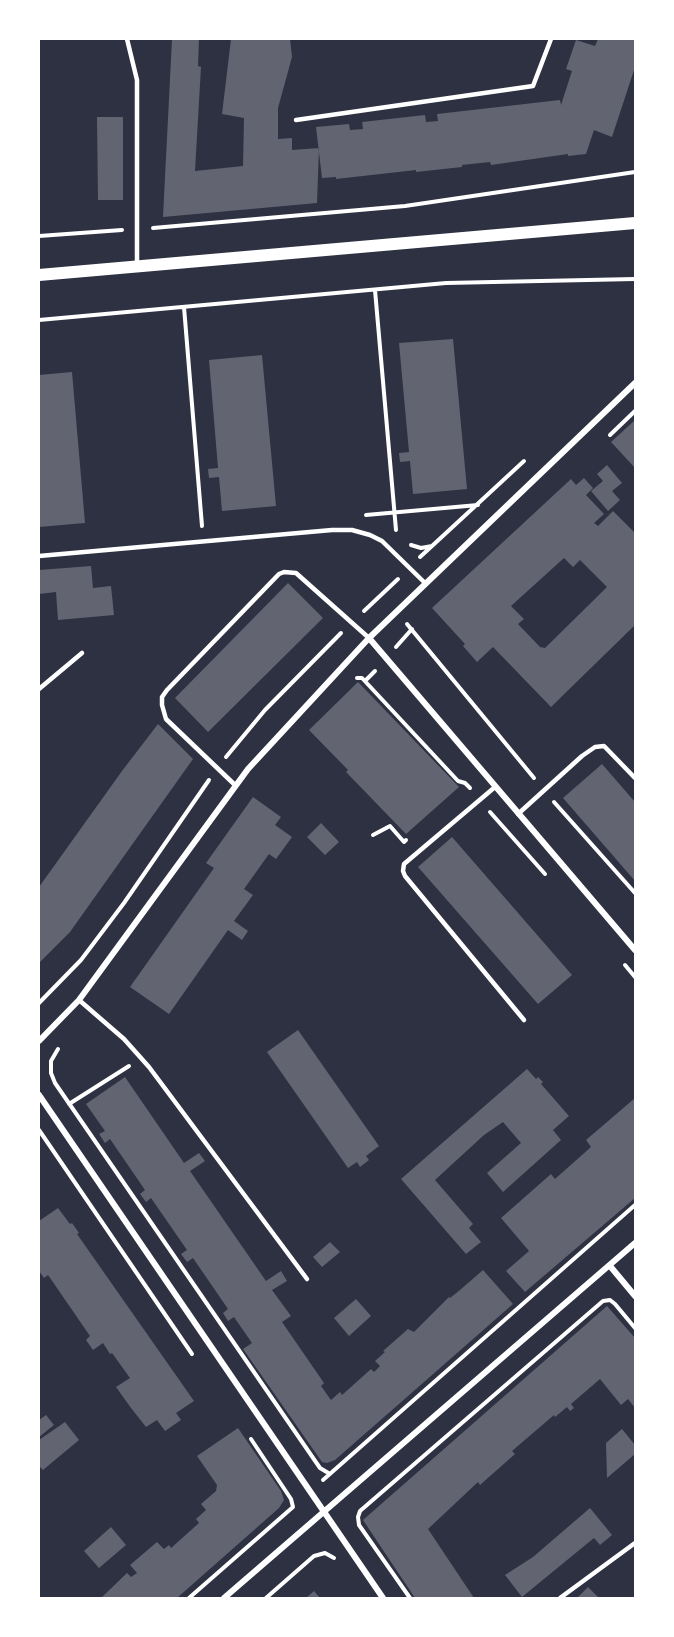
<!DOCTYPE html>
<style>
body{margin:0}
#map{position:relative;width:674px;height:1637px;overflow:hidden;background:#2d3142;font-family:"Open Sans",sans-serif}
canvas{display:block}
.frame{position:absolute;inset:0;border:40px solid #fff;pointer-events:none}
</style>
<div id="map">
<canvas width="674" height="1637"></canvas>
<div class="frame"></div>
</div>
<script>
const context = document.querySelector('canvas').getContext('2d');
context.lineJoin = 'round';
function fill(path, color) { context.fillStyle = color; context.fill(path, 'evenodd'); }
const poly = rows => new Path2D(rows.map(r => 'M' + r).join(''));
function strokePath(path, color, width, dash) { context.strokeStyle = color; context.lineWidth = width; context.lineCap = dash ? 'butt' : 'round'; context.setLineDash(dash || []); context.stroke(path); }
const building = poly([
 [172,39,199,39,198,66,201,67,195,171,243,166,244,118,222,114,231,39,290,39,292,57,278,108,278,139,292,138,292,150,319,148,317,203,163,217],
 [598,39,635,39,635,67,612,137,594,130,586,154,568,156,568,154,491,165,490,162,462,165,462,167,416,172,416,170,336,179,336,177,322,178,316,127,349,124,350,130,363,129,362,122,425,115,426,122,438,121,437,114,560,100,561,105,572,71,566,69,576,40,595,46],
 [97,117,123,117,123,200,98,200],
 [453,339,467,489,413,494,410,461,400,462,399,453,409,452,399,343],
 [262,355,276,506,222,511,219,477,209,478,208,469,218,468,209,360],
 [72,372,85,523,39,527,39,375],
 [635,420,635,468,611,442],
 [607,465,622,483,612,491,620,500,608,511,591,491,603,481,597,474],
 [584,478,593,488,586,495,604,514,594,523,598,526,613,511,635,533,635,625,551,707,493,647,477,662,463,646,465,644,432,608,571,479,576,485],
 [564,558,573,567,580,560,607,587,545,648,540,647,518,624,524,619,511,606],
 [91,566,93,588,111,586,114,615,58,620,56,592,39,594,39,570],
 [288,583,323,618,208,732,175,698],
 [358,682,459,787,406,834,346,772,348,770,309,730],
 [158,724,193,759,70,932,39,963,39,887,122,771],
 [602,764,635,802,635,881,563,798],
 [253,797,281,817,275,825,292,837,276,859,269,854,244,889,253,895,234,921,248,931,242,940,228,930,169,1014,130,987,214,868,206,863],
 [321,823,339,842,325,855,307,837],
 [452,837,572,975,538,1004,418,867],
 [298,1030,379,1146,366,1156,369,1160,360,1167,357,1162,348,1168,267,1052],
 [527,1069,536,1079,538,1077,543,1082,541,1084,569,1116,553,1130,561,1140,503,1192,487,1173,521,1143,503,1122,484,1135,435,1180,473,1224,469,1228,481,1242,466,1254,401,1179],
 [125,1077,184,1163,199,1153,205,1161,190,1171,266,1281,281,1271,287,1281,272,1290,291,1316,282,1322,324,1383,321,1386,331,1400,340,1392,342,1395,371,1369,374,1372,380,1366,375,1361,385,1352,383,1351,408,1329,414,1332,449,1297,450,1298,460,1290,483,1270,513,1304,335,1460,327,1463,322,1462,243,1349,252,1343,234,1317,228,1321,223,1313,228,1309,193,1258,187,1262,181,1254,187,1250,151,1198,146,1202,140,1194,145,1190,110,1139,105,1143,99,1134,105,1131,86,1104],
 [635,1098,635,1198,525,1292,506,1271,529,1251,501,1218,551,1174,555,1179,591,1147,586,1140],
 [58,1208,70,1224,72,1223,79,1233,77,1234,194,1401,176,1413,181,1420,165,1431,157,1420,146,1427,131,1408,116,1387,130,1378,112,1353,110,1354,103,1343,93,1350,86,1340,90,1336,48,1275,44,1278,39,1271,39,1221],
 [330,1242,340,1252,322,1267,313,1257],
 [356,1299,371,1316,349,1336,334,1318],
 [607,1306,635,1338,635,1408,628,1399,621,1405,600,1379,571,1404,574,1408,570,1411,567,1407,555,1417,554,1415,512,1451,515,1454,480,1485,478,1482,428,1529,474,1598,415,1598,363,1520],
 [46,1415,54,1425,39,1437,39,1420],
 [65,1422,79,1440,43,1470,39,1466,39,1440],
 [238,1428,281,1491,284,1500,279,1508,177,1598,101,1598,127,1573,131,1577,137,1573,130,1565,157,1542,164,1549,169,1545,171,1548,199,1523,196,1519,206,1510,201,1504,216,1491,217,1485,197,1456],
 [622,1429,635,1445,635,1454,607,1478,606,1443],
 [590,1508,612,1535,600,1545,594,1538,522,1597,505,1575,533,1557],
 [111,1527,126,1545,99,1568,84,1551],
 [588,1587,599,1598,577,1598],
 [314,1591,320,1598,306,1598]
]);
const path = poly([
 [153,228,405,206,635,172],
 [39,236,122,230],
 [375,290,396,530],
 [184,307,202,526],
 [39,320,446,283,635,279],
 [610,435,635,411],
 [366,515,478,505],
 [411,545,421,548,432,546,524,461],
 [420,557,432,546],
 [364,611,398,579],
 [407,624,534,778],
 [396,647,412,629],
 [357,678,362,678,458,781,465,783,470,788],
 [365,681,375,671],
 [226,757,265,710,341,633],
 [554,802,635,893],
 [490,812,545,874],
 [373,835,390,826,404,842,406,840],
 [625,965,635,977],
 [39,1003,81,960,124,903,209,780],
 [58,1049,51,1061,51,1073,55,1083,320,1468,330,1474],
 [69,1104,129,1066],
 [39,1130,192,1354],
 [323,1480,635,1205],
 [189,1598,293,1507,291,1499,251,1439],
 [266,1598,314,1556,325,1553,334,1558],
 [410,1598,359,1525,358,1517,360,1511,603,1301,610,1300,615,1304,635,1328]
]);
const service = poly([
 [127,39,137,80,137,264],
 [296,120,533,86,551,39],
 [39,556,332,530,352,530,370,535,382,541,426,584],
 [39,689,82,653],
 [235,785,166,719,162,705,162,697,167,690,279,574,284,572,296,573,369,638],
 [495,787,404,864,403,871,405,876,524,1020],
 [518,814,582,756,595,747,604,746,635,778],
 [79,1000,124,1039,149,1067,307,1279],
 [560,1598,635,1543]
]);
const minor = poly([
 [369,638,635,950],
 [39,1041,79,1000,248,769,369,638,635,383],
 [39,1095,383,1598],
 [610,1266,635,1296],
 [224,1598,635,1243]
]);
const secondary = poly([
 [39,275,635,223]
]);
fill(building, '#626471');
strokePath(path, '#fff', 4);
strokePath(service, '#fff', 4.5);
strokePath(minor, '#fff', 6);
strokePath(secondary, '#fff', 12);
</script>
